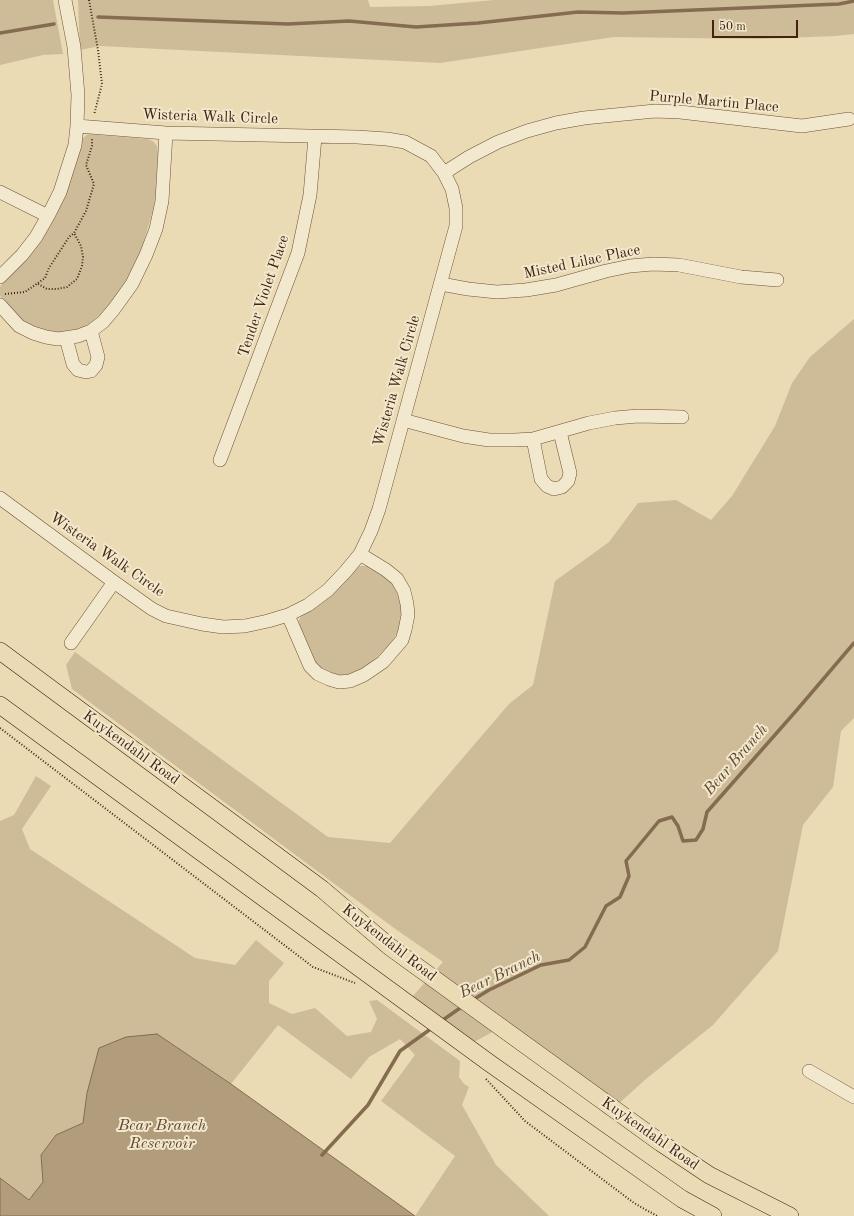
<!DOCTYPE html>
<style>
body{margin:0}
#map{position:relative;width:854px;height:1216px;overflow:hidden;background:#eadbb4;font-family:"Old Standard TT",serif}
canvas{display:block}
.scale{position:absolute;left:712px;top:20px;width:86px;height:18px;box-sizing:border-box;border:2px solid #43230e;border-top:0;padding-left:5px;font-size:12px;line-height:14px;white-space:nowrap;color:#43230e;-webkit-text-stroke:3px #f1e8ce;paint-order:stroke}
</style>
<div id="map">
<canvas width="854" height="1216"></canvas>
<div class="scale">50 m</div>
</div>
<script>
const context = document.querySelector('canvas').getContext('2d');
context.lineJoin = 'round';
function fill(path, color) { context.fillStyle = color; context.fill(path, 'evenodd'); }
const poly = rows => new Path2D(rows.map(r => 'M' + r).join(''));
function strokePath(path, color, width, dash) { context.strokeStyle = color; context.lineWidth = width; context.lineCap = dash ? 'butt' : 'round'; context.setLineDash(dash || []); context.stroke(path); }
function label(font, color, halo, rows, align = 'center') {
  context.font = font + ' "Old Standard TT",serif'; context.lineWidth = 4; context.setLineDash([]); context.textBaseline = 'middle'; context.strokeStyle = halo; context.fillStyle = color; for (const [text, x, y, turn = 0] of rows) {
    context.save(); context.translate(x, y); context.rotate((+turn || 0) * Math.PI / 180); context.textAlign = isNaN(turn) ? turn : align; if (halo) context.strokeText(text, 0, 0); context.fillText(text, 0, 0); context.restore();
  }
}
const green = poly([
 [0,0,53,0,63,54,43,55,0,65],
 [78,0,368,0,370,7,429,6,494,0,854,0,854,34,835,36,761,39,614,37,440,63,100,46,80,50],
 [88,134,147,139,153,141,157,146,158,153,156,192,153,210,141,251,129,276,119,293,104,311,91,323,76,330,52,333,28,325,14,315,2,300,0,295,0,287,68,188,75,166,80,145,83,138],
 [854,319,854,718,841,731,833,787,803,825,778,951,713,1025,646,1079,606,1115,528,1045,494,1031,474,1042,412,997,443,962,394,928,72,689,66,665,75,652,328,837,390,843,509,704,533,685,555,581,609,542,638,503,676,500,711,520,732,496,775,426,792,383,810,357],
 [360,566,365,566,371,567,392,582,401,602,402,623,391,644,374,660,359,672,342,676,326,673,313,663,298,627,299,620,302,615,325,600,341,586,355,570],
 [36,776,51,786,22,829,30,849,195,958,235,965,256,940,284,963,269,981,269,1003,292,1014,315,1008,347,1036,371,1032,377,1019,369,1001,377,1000,460,1061,459,1077,464,1084,469,1087,462,1105,496,1165,549,1216,415,1216,455,1156,381,1101,415,1055,400,1039,369,1057,351,1079,278,1025,231,1084,157,1034,87,1093,83,1123,56,1135,41,1155,43,1182,29,1200,0,1178,0,821,14,815]
]);
const water = poly([
 [157,1034,231,1084,415,1216,0,1216,0,1178,29,1200,43,1182,41,1155,56,1135,83,1123,87,1093,99,1048,126,1037,157,1034]
]);
const stream = poly([
 [98,17,288,24,349,21,416,27,478,23,578,12,623,13,839,4,854,1],
 [0,33,54,24],
 [471,1001,489,990,541,965,569,960,585,947,606,906,620,897,629,876,626,861,659,821,672,817,678,826,683,841,696,840,703,829,707,812,796,711,854,643],
 [440,1022,463,1006],
 [322,1155,368,1105,400,1051,432,1028]
]);
const path = poly([
 [89,0,98,50,102,84,94,115],
 [38,284,47,289,57,289,67,287,77,279,82,266,83,257,81,246,74,233],
 [5,294,25,292,45,278,49,268,69,237,74,233,86,211,94,184,86,165,92,146,92,139],
 [0,728,313,967,355,983],
 [486,1079,525,1121,634,1203,657,1216]
]);
const minor = poly([
 [444,173,469,157,498,142,527,131,556,123,584,118,655,111,680,112,802,126,849,119],
 [0,192,48,216],
 [0,277,22,255,36,237,48,216,60,192,75,145,77,126,78,95,74,47,65,0],
 [441,284,468,289,497,292,526,290,556,285,606,271,630,266,653,264,679,265,741,277,777,280],
 [0,305,19,326,33,333,46,337,58,339,78,336,91,331,103,322,114,309,132,284,146,255,156,229,162,201,166,133],
 [66,338,73,364,78,370,86,372,91,371,96,365,98,357,91,331],
 [403,420,463,436,489,440,515,440,533,439,589,423,615,418,638,416,682,417],
 [533,439,541,479,547,486,554,489,562,487,568,481,570,473,560,432],
 [220,460,298,253,310,195,315,137],
 [0,498,114,582,152,609,166,616,202,624,223,627,245,626,268,621,288,615,308,605,328,590,346,571,360,554,371,531,379,509,456,226,456,208,452,189,444,173,431,156,405,142,387,139,357,137,166,133,77,126],
 [288,615,310,666,318,674,329,679,339,682,350,681,364,675,383,662,402,640,405,630,408,615,407,604,404,591,397,579,386,570,360,554],
 [71,643,114,582],
 [809,1071,854,1097]
]);
const major = poly([
 [0,651,322,889,390,947,661,1143,709,1175,790,1216],
 [0,705,488,1062,682,1199,713,1216]
]);
const streetNames = [
 ["Purple Martin Place",714,102,5],
 ["Wisteria Walk Circle",210,117,2],
 ["Misted Lilac Place",582,262,-12],
 ["Tender Violet Place",264,296,-71],
 ["Wisteria Walk Circle",397,381,-74],
 ["Wisteria Walk Circle",107,555,35],
 ["Kuykendahl Road",131,748,36],
 ["Kuykendahl Road",389,943,38],
 ["Kuykendahl Road",650,1134,35]
];
const waterNames = [
 ["Bear Branch",736,760,-49],
 ["Bear Branch",500,975,-26],
 ["Bear Branch",162,1126],
 ["Reservoir",162,1144]
];
fill(green, '#cebc98');
fill(water, '#b19c7c');
strokePath(water, '#856c50', 1);
strokePath(stream, '#856c50', 3.5);
strokePath(minor, '#6d5138', 14);
strokePath(major, '#43230e', 18);
strokePath(path, '#43230e', 2, [1, 2]);
strokePath(minor, '#f1e8ce', 13);
strokePath(major, '#eadbb4', 17);
label('15px', '#43230e', '#f1e8ce', streetNames);
label('italic 16px', '#64472f', '#f1e8ce', waterNames);
</script>
